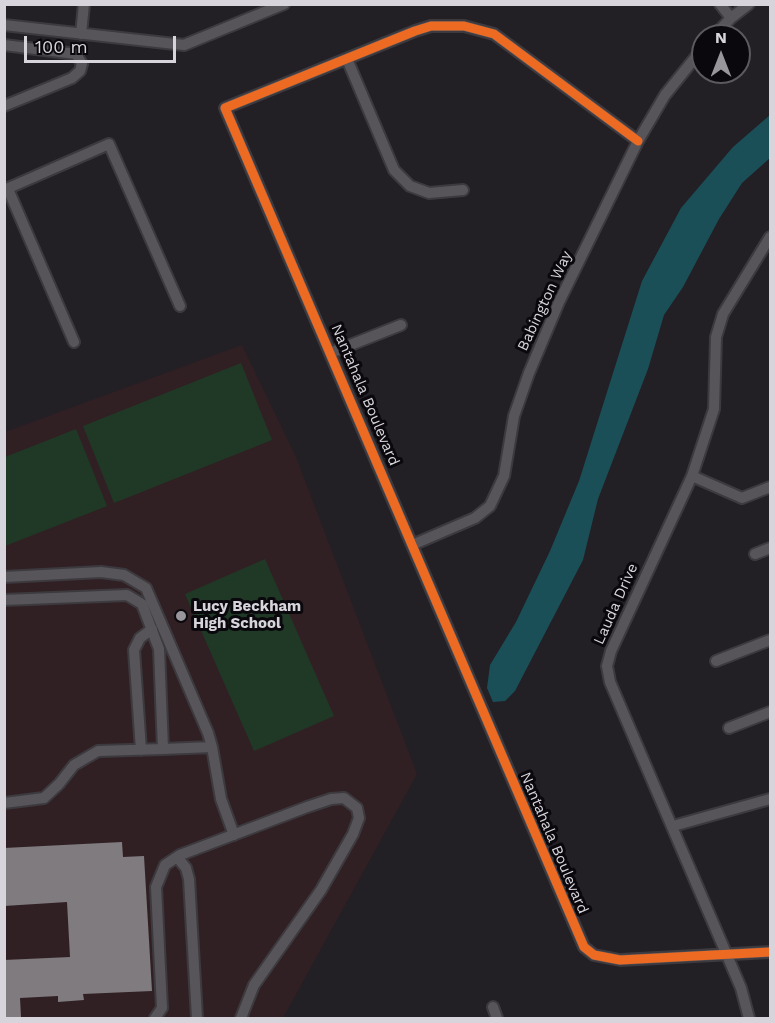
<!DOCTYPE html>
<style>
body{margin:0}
#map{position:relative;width:775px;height:1023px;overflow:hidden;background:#221f25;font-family:"Work Sans",sans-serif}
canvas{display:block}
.frame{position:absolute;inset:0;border:6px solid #d7d5db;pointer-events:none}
.north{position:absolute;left:691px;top:24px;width:60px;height:60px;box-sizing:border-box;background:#0a080c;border:2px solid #5c5a5f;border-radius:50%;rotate:0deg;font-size:16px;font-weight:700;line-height:24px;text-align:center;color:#d7d5db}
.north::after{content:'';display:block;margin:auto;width:21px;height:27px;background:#98959b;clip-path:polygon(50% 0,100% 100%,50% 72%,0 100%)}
.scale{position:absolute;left:24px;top:36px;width:152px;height:27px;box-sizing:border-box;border:3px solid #d7d5db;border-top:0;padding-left:8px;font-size:18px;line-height:21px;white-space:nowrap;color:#d7d5db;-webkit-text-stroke:4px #0a080c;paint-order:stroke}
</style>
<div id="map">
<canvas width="775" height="1023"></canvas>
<div class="frame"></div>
<div class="north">N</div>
<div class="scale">100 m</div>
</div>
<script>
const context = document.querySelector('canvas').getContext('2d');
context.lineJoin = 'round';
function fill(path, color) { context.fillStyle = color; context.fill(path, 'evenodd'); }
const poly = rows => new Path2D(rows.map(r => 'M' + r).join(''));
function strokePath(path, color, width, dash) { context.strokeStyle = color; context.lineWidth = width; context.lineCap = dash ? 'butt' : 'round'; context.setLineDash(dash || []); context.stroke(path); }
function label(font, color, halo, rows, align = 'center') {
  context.font = font + ' "Work Sans",sans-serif'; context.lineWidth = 6; context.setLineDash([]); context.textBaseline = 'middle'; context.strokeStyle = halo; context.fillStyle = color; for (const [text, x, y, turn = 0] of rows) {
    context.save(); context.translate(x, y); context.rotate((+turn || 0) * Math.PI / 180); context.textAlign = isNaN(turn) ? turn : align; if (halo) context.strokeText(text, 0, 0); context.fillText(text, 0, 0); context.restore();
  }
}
const education = poly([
 [242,345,296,457,417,774,283,1018,5,1018,5,432]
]);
const green = poly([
 [241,363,272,440,114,503,83,426],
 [76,429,107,506,5,546,5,457],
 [265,559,334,716,254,751,185,594]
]);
const water = poly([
 [770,115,770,158,742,183,719,219,683,287,664,315,648,369,598,499,583,560,515,691,505,701,493,702,487,688,490,665,516,622,550,551,579,481,642,281,681,208,733,147]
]);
const building = poly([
 [122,842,123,857,144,856,152,991,83,994,84,1000,58,1002,58,996,20,998,21,1017,4,1018,4,960,70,957,67,902,4,906,4,848]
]);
const minor = poly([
 [720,4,731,18],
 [4,25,184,45,284,4],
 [81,34,84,4],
 [714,36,731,18,749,4],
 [4,45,76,54,82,64,80,71,72,78,4,106],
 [347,59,394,170,410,186,429,193,463,190],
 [638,141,494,34,464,26,431,26,415,31,225,108,584,947,594,955,620,960,770,952],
 [8,189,74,342],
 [4,190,109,144,180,306],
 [330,353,401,325],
 [692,476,742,498,770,487],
 [412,545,475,518,490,506,504,476,514,416,529,373,559,302,638,141,665,95,703,48],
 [755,554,770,548],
 [4,577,101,572,124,575,146,588,208,733,212,747],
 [4,600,127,595,142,604,159,649,163,749,98,751,74,765,59,784,44,798,4,803],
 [716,661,770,640],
 [729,728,770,712],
 [163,749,212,747,221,799,234,835],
 [141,750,134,650,140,638,152,629],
 [673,826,770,799],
 [177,857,186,868,189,879,197,1018],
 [493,1007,497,1018],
 [155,1018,162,1008,156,887,165,865,180,855,307,807,331,799,344,798,357,808,359,818,353,834,321,890,254,985,241,1018],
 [749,1018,741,988,610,682,607,666,611,651,692,476,714,409,716,337,723,314,770,237]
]);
const cycleway = poly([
 [638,141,494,34,464,26,431,26,415,31,225,108,584,947,594,955,620,960,770,952]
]);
const markers = [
 [181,616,6,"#98959b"]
];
const streetNames = [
 ["Babington Way",545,301,-65],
 ["Nantahala Boulevard",365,395,67],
 ["Lauda Drive",616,604,-66],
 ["Nantahala Boulevard",554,843,67]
];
const poiNames = [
 ["Lucy Beckham",193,607],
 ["High School",193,624]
];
fill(education, '#312023');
fill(green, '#1f3926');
fill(water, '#1a4f58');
fill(building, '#7f7b7f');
strokePath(minor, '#3c3a3e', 14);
strokePath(minor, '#575559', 10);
strokePath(cycleway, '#ed6a23', 9);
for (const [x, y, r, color] of markers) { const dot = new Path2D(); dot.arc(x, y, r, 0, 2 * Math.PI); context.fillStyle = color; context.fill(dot); strokePath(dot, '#0a080c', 2); }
label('15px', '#d7d5db', '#0a080c', streetNames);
label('bold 15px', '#d7d5db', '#0a080c', poiNames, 'left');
</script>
